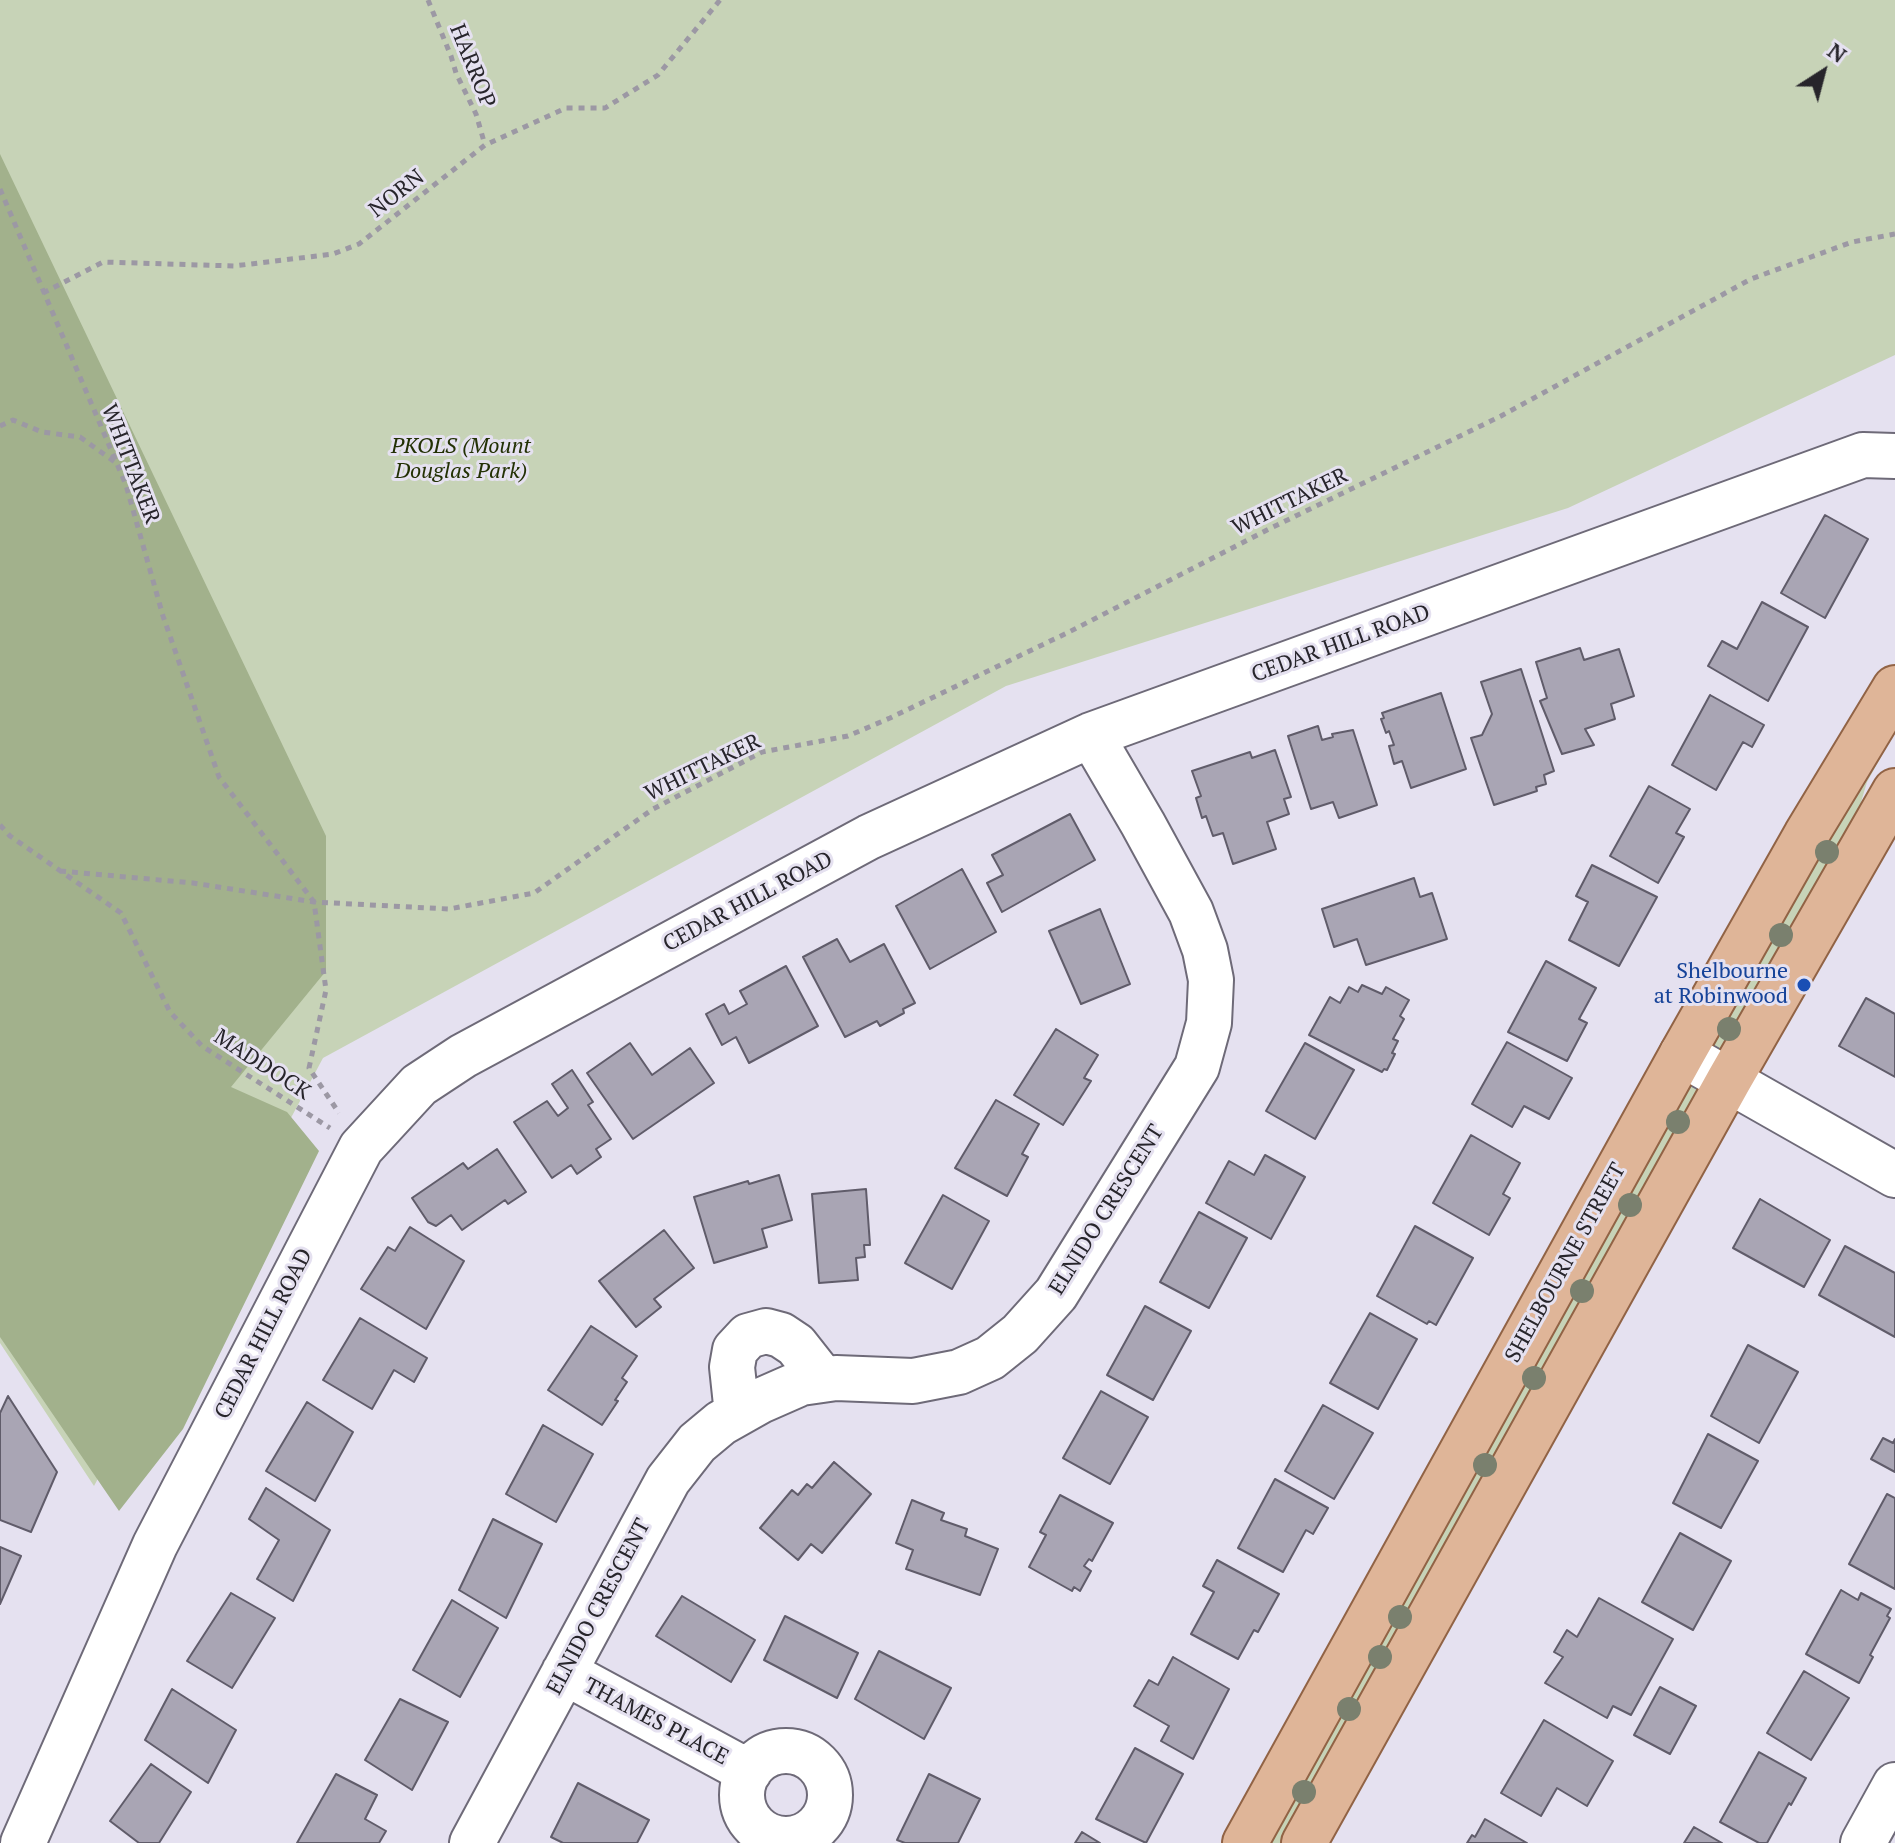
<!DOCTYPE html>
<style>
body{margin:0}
#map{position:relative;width:1895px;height:1843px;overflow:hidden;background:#e5e1f0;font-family:"PT Serif",serif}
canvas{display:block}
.north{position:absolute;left:1783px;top:32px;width:80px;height:80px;-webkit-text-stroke:6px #e5e1f0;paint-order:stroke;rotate:36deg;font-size:22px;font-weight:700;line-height:32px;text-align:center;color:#27252b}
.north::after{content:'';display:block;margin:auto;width:28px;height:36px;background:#27252b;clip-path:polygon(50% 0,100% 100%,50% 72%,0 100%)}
</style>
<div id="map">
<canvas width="1895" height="1843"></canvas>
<div class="north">N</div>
</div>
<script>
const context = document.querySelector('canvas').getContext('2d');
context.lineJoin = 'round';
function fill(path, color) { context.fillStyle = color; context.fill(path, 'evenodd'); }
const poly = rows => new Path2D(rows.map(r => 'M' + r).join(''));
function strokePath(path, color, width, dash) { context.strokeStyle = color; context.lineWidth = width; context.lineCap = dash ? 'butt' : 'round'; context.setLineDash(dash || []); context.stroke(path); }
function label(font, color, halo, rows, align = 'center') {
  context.font = font + ' "PT Serif",serif'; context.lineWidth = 6; context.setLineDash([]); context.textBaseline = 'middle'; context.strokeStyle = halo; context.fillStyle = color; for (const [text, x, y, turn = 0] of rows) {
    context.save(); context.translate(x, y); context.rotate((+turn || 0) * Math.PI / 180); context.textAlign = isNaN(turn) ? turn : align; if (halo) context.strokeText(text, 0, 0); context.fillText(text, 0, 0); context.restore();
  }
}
const green = poly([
 [0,0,1895,0,1895,355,1568,508,1006,686,323,1058,94,1486,0,1343],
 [1895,711,1895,732,1867,782,1845,856,1293,1843,1256,1843]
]);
const forest = poly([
 [0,154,326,836,326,971,231,1087,287,1112,319,1151,183,1429,119,1511,0,1337]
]);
const building = poly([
 [1825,515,1868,539,1825,618,1781,593,1825,515],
 [1762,602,1808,627,1768,701,1708,666,1722,641,1737,649,1762,602],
 [1580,648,1584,660,1619,649,1634,696,1611,704,1615,719,1585,729,1594,745,1562,754,1540,701,1547,698,1536,662,1580,648],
 [1521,669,1554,771,1544,775,1546,784,1536,787,1537,791,1494,805,1471,738,1482,735,1492,714,1481,682,1521,669],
 [1441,693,1466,769,1411,788,1402,761,1394,764,1389,746,1394,745,1389,731,1386,733,1381,719,1384,718,1382,713,1441,693],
 [1710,695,1764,725,1752,747,1743,742,1716,790,1672,765,1710,695],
 [1318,726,1322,740,1333,737,1332,734,1353,730,1377,805,1339,818,1333,802,1311,809,1288,736,1318,726],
 [1275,750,1291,797,1284,799,1289,814,1267,822,1276,849,1233,864,1223,833,1213,836,1206,816,1202,818,1196,798,1201,796,1192,771,1250,752,1252,758,1275,750],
 [1649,786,1690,809,1676,833,1684,837,1658,883,1610,856,1649,786],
 [1070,814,1095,860,1002,912,987,883,1003,875,992,855,1070,814],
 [1592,865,1657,897,1619,966,1569,940,1588,902,1576,896,1592,865],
 [962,869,996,932,930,969,896,906,962,869],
 [1414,878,1420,897,1432,893,1447,939,1366,965,1357,939,1334,947,1322,909,1414,878],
 [1100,909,1130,984,1081,1004,1049,931,1100,909],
 [837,939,850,962,884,944,915,1003,903,1009,904,1013,880,1026,877,1021,845,1037,803,957,837,939],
 [1546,961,1596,988,1579,1019,1587,1023,1567,1061,1508,1032,1546,961],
 [786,966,818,1026,749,1063,736,1037,722,1045,706,1014,724,1004,729,1014,747,1004,740,991,786,966],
 [1362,985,1382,994,1386,987,1409,1000,1400,1016,1404,1019,1393,1039,1398,1041,1392,1053,1395,1054,1387,1070,1384,1069,1382,1072,1309,1035,1330,997,1340,1003,1349,987,1358,992,1362,985],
 [1866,998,1895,1014,1895,1077,1839,1046,1866,998],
 [1056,1029,1098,1055,1084,1078,1091,1081,1063,1125,1014,1095,1056,1029],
 [1507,1042,1572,1078,1549,1119,1524,1106,1512,1127,1472,1104,1507,1042],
 [630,1043,652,1075,690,1048,714,1083,633,1139,587,1073,630,1043],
 [1305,1043,1354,1070,1315,1139,1266,1111,1305,1043],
 [572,1070,593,1102,588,1105,611,1139,596,1149,601,1157,577,1174,571,1165,552,1178,514,1122,547,1101,558,1116,568,1108,552,1084,572,1070],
 [996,1100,1039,1124,1022,1154,1028,1157,1007,1196,955,1168,996,1100],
 [1471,1135,1520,1163,1503,1194,1510,1198,1489,1235,1433,1203,1471,1135],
 [497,1149,526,1192,508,1204,505,1200,462,1230,451,1215,436,1226,428,1222,412,1198,463,1163,468,1169,497,1149],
 [1265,1155,1305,1177,1271,1239,1206,1203,1229,1161,1254,1175,1265,1155],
 [779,1175,792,1220,762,1229,767,1247,714,1263,694,1197,748,1181,749,1184,779,1175],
 [866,1189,870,1245,864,1245,865,1257,856,1258,858,1280,819,1283,812,1194,866,1189],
 [943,1195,989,1221,952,1289,905,1263,943,1195],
 [1760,1199,1830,1240,1804,1287,1733,1248,1760,1199],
 [1199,1212,1247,1238,1209,1308,1160,1282,1199,1212],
 [1415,1226,1473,1258,1436,1325,1429,1321,1427,1324,1377,1296,1415,1226],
 [410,1227,464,1261,426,1329,361,1289,388,1247,395,1251,410,1227],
 [664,1230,694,1268,654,1299,661,1307,636,1327,599,1281,664,1230],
 [1845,1246,1895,1273,1895,1337,1819,1295,1845,1246],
 [1145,1306,1191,1331,1153,1400,1107,1375,1145,1306],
 [1370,1313,1417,1339,1378,1409,1330,1383,1370,1313],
 [360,1318,427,1358,414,1382,394,1370,372,1409,323,1380,360,1318],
 [591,1326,637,1356,622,1378,627,1382,615,1400,618,1401,602,1425,548,1390,591,1326],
 [1748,1345,1798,1372,1759,1443,1711,1416,1748,1345],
 [1101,1391,1148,1417,1110,1484,1063,1458,1101,1391],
 [8,1396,57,1472,31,1532,0,1520,0,1413,8,1396],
 [307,1402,353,1432,315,1501,266,1471,307,1402],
 [1323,1405,1373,1433,1334,1499,1285,1471,1323,1405],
 [543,1425,593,1454,556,1522,506,1494,543,1425],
 [1708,1434,1758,1461,1721,1528,1673,1503,1708,1434],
 [1883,1438,1893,1443,1895,1439,1895,1472,1871,1459,1883,1438],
 [834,1462,871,1494,822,1553,811,1544,798,1560,760,1528,792,1490,798,1495,807,1484,812,1488,834,1462],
 [1275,1479,1328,1508,1313,1534,1306,1530,1283,1572,1238,1548,1275,1479],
 [266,1488,330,1530,293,1601,257,1579,279,1540,249,1519,266,1488],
 [1887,1494,1895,1498,1895,1589,1849,1564,1887,1494],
 [1060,1495,1113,1523,1092,1561,1089,1559,1084,1566,1091,1571,1080,1591,1074,1587,1072,1591,1029,1567,1046,1535,1040,1532,1060,1495],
 [912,1500,944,1513,941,1520,967,1529,965,1536,998,1549,980,1595,906,1569,913,1550,896,1543,912,1500],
 [493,1519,542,1544,506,1618,459,1590,493,1519],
 [1680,1533,1731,1561,1693,1630,1642,1602,1680,1533],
 [0,1547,21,1556,0,1604,0,1547],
 [1217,1560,1279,1594,1258,1632,1254,1630,1238,1659,1191,1634,1214,1592,1203,1586,1217,1560],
 [1841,1590,1858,1600,1861,1593,1891,1609,1887,1616,1890,1618,1870,1655,1873,1657,1859,1683,1806,1654,1841,1590],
 [231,1593,275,1618,232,1688,187,1661,231,1593],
 [682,1596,755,1640,731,1682,656,1636,682,1596],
 [1599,1598,1673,1639,1631,1715,1613,1706,1607,1718,1545,1683,1563,1657,1554,1652,1567,1630,1577,1637,1599,1598],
 [452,1600,498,1628,460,1697,413,1670,452,1600],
 [785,1616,858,1653,837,1698,764,1660,785,1616],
 [879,1651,951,1688,924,1739,855,1699,879,1651],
 [1173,1657,1229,1689,1193,1759,1161,1741,1169,1726,1134,1706,1149,1680,1158,1685,1173,1657],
 [1804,1671,1849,1698,1811,1760,1767,1733,1804,1671],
 [1660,1687,1696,1706,1670,1754,1634,1735,1660,1687],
 [172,1689,236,1730,208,1783,145,1740,172,1689],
 [400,1699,448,1722,412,1790,365,1760,400,1699],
 [1544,1720,1613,1761,1587,1806,1557,1788,1541,1816,1501,1793,1544,1720],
 [1135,1748,1183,1774,1146,1843,1096,1819,1135,1748],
 [1759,1752,1806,1778,1791,1805,1789,1803,1767,1843,1759,1843,1720,1822,1759,1752],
 [151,1764,191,1792,159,1843,139,1843,110,1821,151,1764],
 [336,1774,377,1795,365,1819,386,1831,379,1843,297,1843,336,1774],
 [929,1774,980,1799,958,1843,905,1843,897,1840,929,1774],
 [578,1783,649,1820,637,1843,563,1843,551,1837,578,1783],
 [1485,1819,1527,1843,1467,1843,1472,1835,1475,1837,1485,1819],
 [1694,1827,1722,1843,1684,1843,1694,1827],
 [1082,1832,1100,1843,1075,1843,1082,1832]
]);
const path = poly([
 [428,0,451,56,456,73,476,114,485,145],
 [0,189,126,485,163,616,219,777,314,902,326,990,309,1068,339,1113],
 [43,293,103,262,234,266,333,254,359,244,485,145,566,108,605,108,658,75,720,0],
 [0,426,13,420,42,432,80,437,115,462],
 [0,825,10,836,121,913,170,1012,202,1046,330,1128],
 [60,871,193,883,314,902,449,909,534,893,653,809,762,752,848,736,890,718,1067,633,1267,530,1501,416,1751,279,1852,242,1895,234]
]);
const minor = poly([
 [1682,1054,1895,1175],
 [737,1414,732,1367,735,1350,748,1336,766,1331,781,1335,796,1345,822,1378],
 [564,1672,749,1772],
 '742 1795a44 44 0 1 1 88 0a44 44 0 1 1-88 0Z',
 [23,1843,155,1545,361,1148,419,1085,463,1056,869,837,1091,735,1863,455,1895,456],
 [472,1843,668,1480,697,1443,721,1423,760,1401,801,1383,836,1378,913,1381,959,1372,990,1358,1020,1334,1056,1294,1197,1067,1209,1023,1211,980,1205,950,1191,912,1143,824,1091,735],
 [1863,1843,1895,1785]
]);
const major = poly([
 [1245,1843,1682,1054,1806,835,1895,688],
 [1304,1843,1729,1080,1895,791]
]);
const trees = [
 [1827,852],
 [1781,935],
 [1729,1029],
 [1678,1122],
 [1630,1205],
 [1582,1291],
 [1534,1378],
 [1485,1465],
 [1400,1617],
 [1380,1657],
 [1349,1709],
 [1304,1792]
];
const markers = [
 [1804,985,8,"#1a4fb4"]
];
const streetNames = [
 ["HARROP",472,66,68],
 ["NORN",397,194,-38],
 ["WHITTAKER",130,464,69],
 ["WHITTAKER",1290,502,-26],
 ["CEDAR HILL ROAD",1341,644,-20],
 ["WHITTAKER",703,768,-26],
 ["CEDAR HILL ROAD",748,902,-28],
 ["MADDOCK",262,1065,33],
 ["ELNIDO CRESCENT",1107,1210,-58],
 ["SHELBOURNE STREET",1566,1263,-61],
 ["CEDAR HILL ROAD",264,1334,-63],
 ["ELNIDO CRESCENT",599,1607,-62],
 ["THAMES PLACE",656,1722,28]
];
const parkNames = [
 ["PKOLS (Mount",461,447],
 ["Douglas Park)",461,472]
];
const transitNames = [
 ["Shelbourne",1788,972],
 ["at Robinwood",1788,997]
];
fill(green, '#c7d3b7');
fill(forest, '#a2b18c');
fill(building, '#a9a5b4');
strokePath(building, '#605c6a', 2);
strokePath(minor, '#6e6a78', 48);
strokePath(major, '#916345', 48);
strokePath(path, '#9c98a4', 5, [6, 6]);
strokePath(minor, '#fff', 44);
strokePath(major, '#dfb598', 44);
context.fillStyle = '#7a806e';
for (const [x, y] of trees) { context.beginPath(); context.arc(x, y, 12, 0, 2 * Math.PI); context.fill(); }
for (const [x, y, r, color] of markers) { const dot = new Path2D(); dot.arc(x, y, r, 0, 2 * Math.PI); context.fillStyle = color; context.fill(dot); strokePath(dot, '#e5e1f0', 3); }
label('22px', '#27252b', '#e5e1f0', streetNames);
label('italic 22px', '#233104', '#e5e1f0', parkNames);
label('22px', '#164399', '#e5e1f0', transitNames, 'right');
</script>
